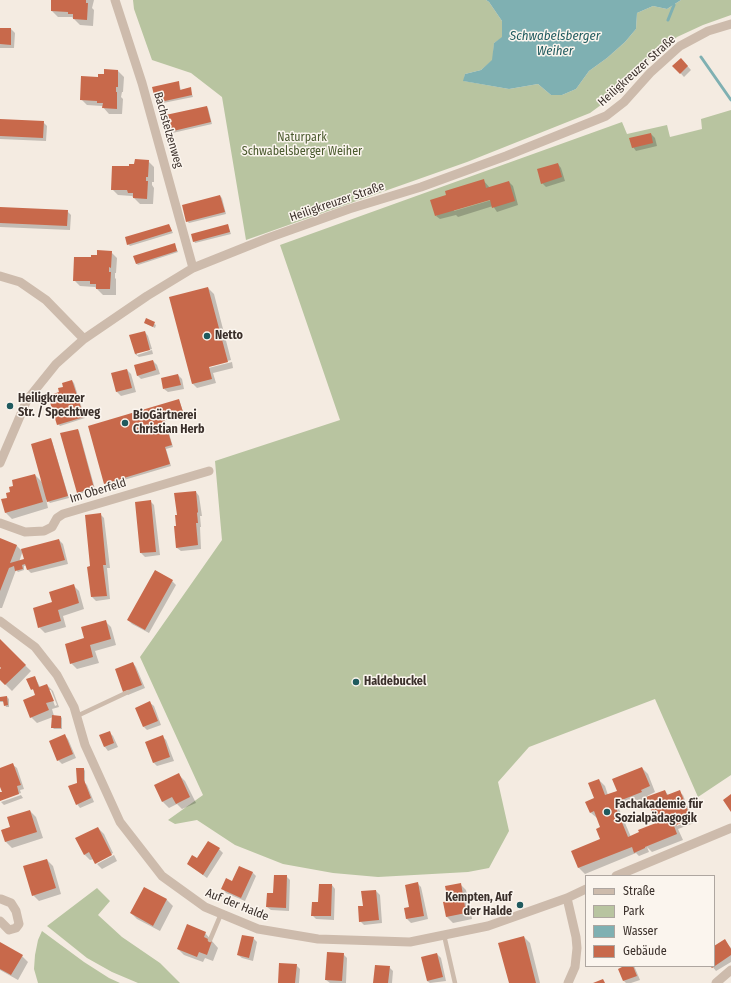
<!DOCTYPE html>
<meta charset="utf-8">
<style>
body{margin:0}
#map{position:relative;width:731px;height:983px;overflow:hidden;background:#f4ebe1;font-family:"Fira Sans Condensed",sans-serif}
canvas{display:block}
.legend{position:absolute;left:585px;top:875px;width:130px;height:92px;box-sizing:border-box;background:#fbf5ee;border:1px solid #aea6a0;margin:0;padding:5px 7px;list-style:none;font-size:12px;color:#3b302b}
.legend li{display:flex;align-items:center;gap:8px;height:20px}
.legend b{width:20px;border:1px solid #aea6a0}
</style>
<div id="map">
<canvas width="731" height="983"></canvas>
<ul class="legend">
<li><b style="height:5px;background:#cdbbac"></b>Straße</li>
<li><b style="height:11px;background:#b8c4a0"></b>Park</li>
<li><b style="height:11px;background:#7fb0b2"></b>Wasser</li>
<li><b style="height:11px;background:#c8694b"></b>Gebäude</li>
</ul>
</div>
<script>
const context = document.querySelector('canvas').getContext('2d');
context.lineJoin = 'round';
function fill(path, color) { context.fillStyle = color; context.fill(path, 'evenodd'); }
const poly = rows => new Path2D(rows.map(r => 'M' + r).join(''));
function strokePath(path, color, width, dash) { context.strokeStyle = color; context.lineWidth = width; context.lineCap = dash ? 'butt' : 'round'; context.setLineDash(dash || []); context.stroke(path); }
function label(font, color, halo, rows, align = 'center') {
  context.font = font + ' "Fira Sans Condensed",sans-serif'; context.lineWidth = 3; context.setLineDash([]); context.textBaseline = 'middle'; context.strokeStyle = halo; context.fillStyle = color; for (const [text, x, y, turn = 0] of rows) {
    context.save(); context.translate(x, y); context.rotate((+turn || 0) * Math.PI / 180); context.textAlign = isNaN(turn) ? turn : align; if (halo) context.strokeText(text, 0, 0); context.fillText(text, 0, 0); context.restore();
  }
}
const green = poly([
 [133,0,486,0,489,2,502,21,502,38,494,43,493,60,481,70,465,74,464,81,509,89,538,84,551,95,562,95,576,89,589,71,607,58,625,42,636,29,637,13,653,6,667,9,681,0,731,0,731,15,703,25,677,37,649,59,616,94,590,113,467,162,246,240,222,97,191,73,152,60,134,9],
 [731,110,731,775,698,797,655,699,529,747,498,782,509,831,489,868,468,872,378,877,333,873,283,864,235,845,197,820,175,824,168,820,203,795,140,657,222,540,215,461,340,420,280,245,622,122,627,134,667,125,670,137,702,129,701,119],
 [97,888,110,901,98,915,122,937,160,963,180,983,138,983,112,972,87,958,47,926],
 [42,931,84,962,109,978,120,983,38,983,34,969,35,955,38,940]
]);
const water = poly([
 [486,0,681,0,667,9,653,6,637,13,636,29,625,42,607,58,589,71,576,89,562,95,551,95,538,84,509,89,463,81,465,74,481,70,492,60,494,43,502,37,502,21,489,2]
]);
const shadow = poly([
 [52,0,94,0,92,8,94,10,93,26,80,25,72,17,58,17,52,11],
 [0,29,11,29,15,33,14,48,0,48],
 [681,59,691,70,684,77,674,66],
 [118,71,124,77,123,92,122,92,121,97,123,99,122,114,109,114,102,106,87,105,81,99],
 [178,82,181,90,190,88,193,97,158,104,157,103],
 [206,107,208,108,212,124,168,134,166,132],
 [0,120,43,122,47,126,46,141,0,139],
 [651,134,655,138,657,146,636,151,633,147],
 [148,161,154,167,154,182,152,182,152,185,154,188,153,204,140,204,132,196,118,195,112,189,129,167],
 [558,164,561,168,565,181,546,187,542,183],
 [483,180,490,188,509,182,513,186,518,205,497,212,493,206,458,217,456,215,440,219,436,216],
 [494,197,495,199,454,211,454,209],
 [220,196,222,198,226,214,189,223,187,221],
 [0,208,67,211,71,215,70,230,0,227],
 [169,225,173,233,130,246,128,244],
 [228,225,231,234,195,243,194,241],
 [175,245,178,252,138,265,136,263],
 [111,252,117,258,116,273,115,273,115,278,116,279,116,295,103,295,95,287,80,286,74,280,92,258],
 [208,288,214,294,231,360,193,370,193,372,232,362,233,368,213,373,216,383,197,388,193,384,170,298],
 [147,319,156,325,155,328,145,323],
 [145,332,148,336,152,349,137,353,137,355,152,350,153,354,139,357,135,354],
 [153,361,157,365,160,374,141,379,137,375],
 [127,370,131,374,136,392,121,396,117,392,113,374],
 [178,375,182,379,184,389,168,392,164,389],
 [72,381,74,383,85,418,60,426,58,424,55,398,64,387],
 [179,400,184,414,165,420,173,447,166,449,171,466,107,485,105,483],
 [78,430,79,431,95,489,79,494,78,492],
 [51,439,52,441,69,498,50,503,46,499,48,508,12,519,6,513,3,500,8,498,11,493,35,475,43,483],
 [196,492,199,496,202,516,200,516,201,527,200,527,201,549,181,551,177,548,178,516],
 [150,501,154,505,160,555,145,557,141,553],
 [100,514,104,518,110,568,107,568,110,599,96,601,92,597,89,568,91,567],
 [0,539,16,545,21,550,59,540,63,544,68,564,31,573,28,570,27,565,24,566,24,570,18,572,16,570,2,608,0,608],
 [23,550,26,563,19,562],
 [172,581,176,585,149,633,132,624,128,620],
 [73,585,79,591,84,609,63,616,66,627,45,633,39,627,53,603],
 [105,621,111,627,116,645,95,651,99,663,77,669,71,663,85,638],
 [0,641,31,671,12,691,0,679,0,671,2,668,0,666],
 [133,663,136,667,145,688,128,695,124,691],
 [35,677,40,687,47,685,53,691,59,707,52,709,54,716,61,717,62,718,62,729,54,729,52,727,53,717,37,723,31,717,36,696,35,691,32,689],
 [49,690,51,690,57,705,55,706],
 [7,697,9,699,9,707,6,707,4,702,0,702,0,698],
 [150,703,154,706,161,725,147,730,144,727],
 [109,732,113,736,118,747,108,751,105,747,100,736],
 [65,736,68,739,76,758,62,764,58,760],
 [162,736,166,740,174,761,157,766,154,763],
 [13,765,17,768,24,789,20,790,21,793,0,800,0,802,0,793,3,792,0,784,0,769],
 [642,768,648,774,655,792,647,796,647,798,665,791,669,796,679,792,683,795,692,818,677,824,677,826,693,819,694,823,678,829,683,840,652,852,647,847,649,852,639,856,636,853,585,874,579,868,573,851,601,840,602,827,598,818,597,818,591,813,599,780,605,786,608,795,618,791],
 [647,798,657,824,631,837,619,809],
 [84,769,85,771,85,783,87,785,94,802,80,808,77,804,78,784],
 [179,775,185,781,196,803,182,809,177,804,169,808,163,802,156,786],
 [21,795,23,798,4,805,1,802],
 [30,811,36,817,43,838,12,848,6,842,2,830,11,827],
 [98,828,104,834,113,853,97,862,97,864,94,859,90,860,84,854],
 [219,849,223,853,207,878,188,864],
 [114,855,117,861,102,869,97,864],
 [47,860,53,866,61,894,39,901,33,895],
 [252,872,256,876,245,901,226,893,223,889],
 [286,876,290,880,289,911,271,910,267,907],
 [417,883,421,887,428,919,411,923,407,919],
 [460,884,466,890,472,919,453,923,447,917,449,902],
 [332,885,335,889,334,920,316,919,312,915],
 [144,888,167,900,173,906,160,931,137,919,131,913],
 [376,891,380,895,382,923,364,925,360,921,364,906],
 [205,933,218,948,213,961,205,958,203,962,184,955,178,949],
 [524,937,530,943,540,983,511,983],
 [253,938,257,942,253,961,242,958,238,955],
 [724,940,731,948,731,962,716,971,712,966,714,966,714,947],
 [0,943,22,956,28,962,18,980,0,970],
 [343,954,347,958,346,983,330,983,326,980],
 [437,954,441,958,446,981,430,983,427,981],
 [296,965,300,969,299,983,279,983],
 [627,966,634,966,635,968,640,980,631,983,626,983,624,981],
 [389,967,393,971,392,983,375,983]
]);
const stream = poly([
 [668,20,674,5],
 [701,57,731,100]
]);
const building = poly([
 [51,0,86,0,86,3,88,3,87,20,73,19,73,14,68,14,68,12,51,11],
 [0,28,11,28,11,45,0,44],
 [681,58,688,66,680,74,672,66],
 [104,69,118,70,118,87,116,87,116,92,117,92,117,109,102,108,103,103,97,103,97,101,80,100,81,76,98,77,98,74,104,74],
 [179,81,180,90,191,87,192,95,156,103,152,87],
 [207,106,211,122,165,133,161,116],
 [0,119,44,121,43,138,0,136],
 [651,133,653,143,632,148,629,138],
 [135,159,149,160,148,177,146,177,146,181,148,181,147,199,133,198,133,193,128,193,127,190,111,190,112,166,129,166,129,164,134,164],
 [558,163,562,177,541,184,537,169],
 [484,179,486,188,509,181,515,201,492,208,490,200,435,216,430,200,446,195,445,191],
 [220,195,225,212,186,222,182,205],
 [0,207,68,210,67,226,0,223],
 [169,224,172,231,127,245,125,237],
 [228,224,230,232,193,242,191,234],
 [175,243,177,251,136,264,133,256],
 [97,250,112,251,111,268,109,267,109,272,111,272,110,289,96,289,96,284,90,284,90,281,73,281,74,257,91,257,91,255,97,255],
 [208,287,228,362,209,367,212,379,192,384,169,297],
 [146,318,155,322,153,327,144,323],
 [145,331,150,350,135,354,129,335],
 [153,360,156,370,137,376,134,365],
 [127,369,132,388,116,392,111,373],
 [178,374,181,385,163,389,161,378],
 [72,380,84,417,57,425,49,399,54,397,53,394,59,392,58,388,63,387,62,383],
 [179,399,183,412,164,418,172,445,165,447,170,464,104,484,88,426],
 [78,429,94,488,77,493,60,433],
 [51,438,68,496,47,502,31,444],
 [35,474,43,502,5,513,1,499,7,498,6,493,10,492,9,487,13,486,12,480],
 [196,491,198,512,197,513,198,523,196,523,198,545,176,548,174,526,176,526,175,515,177,515,174,493],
 [151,500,156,552,140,553,135,502],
 [101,513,106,565,103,565,107,596,91,597,87,567,90,566,85,515],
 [0,538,17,545,10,563,24,559,21,549,59,539,65,560,27,570,25,564,22,565,23,569,15,571,14,566,9,568,0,591],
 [155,570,173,580,145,630,127,620],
 [74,584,79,603,58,610,61,621,38,628,33,608,52,602,49,592],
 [106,620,111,639,90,645,93,657,70,664,65,644,84,638,81,627],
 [0,639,26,665,5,685,0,680,0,669,1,668,0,667],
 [133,662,142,685,123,692,115,669],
 [35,676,39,687,47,684,54,701,46,703,49,710,30,718,23,700,35,695,33,689,31,690,26,679],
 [7,696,8,705,4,706,3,701,0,701,0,697],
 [150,701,158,721,143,727,135,708],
 [52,715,61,716,61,728,51,728],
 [110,731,114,743,104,747,99,735],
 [65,734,73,754,57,761,49,741],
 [163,735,170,757,153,763,145,742],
 [13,763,21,785,17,786,19,794,0,801,0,792,2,792,0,787,0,768],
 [642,767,650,786,641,790,642,792,614,803,628,837,639,832,638,830,656,823,646,797,665,790,667,795,680,790,691,819,674,826,677,834,645,847,645,848,634,853,632,847,578,868,571,851,600,839,596,829,600,827,594,811,590,813,585,802,594,798,588,783,599,779,605,795,617,791,612,779],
 [76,768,84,768,84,780,91,798,76,805,68,786,77,783],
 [179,773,190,797,176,804,172,797,162,802,154,785],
 [731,794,731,812,723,800],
 [30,810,37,832,5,842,1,830,10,827,7,817],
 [98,827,112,855,95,864,89,852,84,855,75,838],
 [208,841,220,848,203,875,187,864,192,855,197,858],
 [47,859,56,888,32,896,23,866],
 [239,866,253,872,241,898,221,889,226,878,232,881],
 [274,875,287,875,286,908,266,907,267,893,273,893],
 [418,882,424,916,406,919,404,908,409,907,405,885],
 [461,883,466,913,446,917,443,902,448,901,445,886],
 [319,884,332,884,331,916,311,916,312,902,318,902],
 [144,887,167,899,153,926,130,913],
 [376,890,379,920,359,922,358,906,363,906,361,891],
 [187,924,206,932,204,937,212,941,207,955,199,952,197,957,177,949],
 [242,935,254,937,249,958,237,955],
 [524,936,536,983,509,983,498,943],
 [725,939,731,949,731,955,712,968,710,966,714,966,714,946],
 [0,942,23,955,11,975,0,969],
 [327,952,344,953,342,981,325,980],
 [437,953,443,977,427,981,421,957],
 [279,963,297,964,295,983,278,983],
 [375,965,390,966,388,983,373,983],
 [624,966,633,966,637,976,623,981,618,969],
 [603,979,605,983,593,983]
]);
const lane = poly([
 [77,716,128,692],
 [444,935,455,983],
 [210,940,221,914]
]);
const street = poly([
 [115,0,142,83,193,268],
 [0,276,20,282,46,300,84,339],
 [0,463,27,400,56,364,84,339,147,296,193,268,268,238,349,209,421,187,506,156,606,116,624,102,650,73,680,46,708,31,731,24],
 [0,523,25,532,44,531,52,527,57,518,63,514,209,471],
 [0,621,35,647,57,675,74,707,85,745,120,822,162,876,205,907,258,929,318,939,410,942,488,926,567,898,586,889],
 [616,876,731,828],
 [567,898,576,937,577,948,575,967,568,983],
 [0,921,9,930,16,928,19,924,16,911,11,903,1,899],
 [716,983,731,970]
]);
const markers = [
 [207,336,4,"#1f5a5e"],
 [10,406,4,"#1f5a5e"],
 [125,423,4,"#1f5a5e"],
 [356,682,4,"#1f5a5e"],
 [607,812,4,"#1f5a5e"],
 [520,905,4,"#1f5a5e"]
];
const streetNames = [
 ["Heiligkreuzer Straße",637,71,-42],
 ["Bachstelzenweg",168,130,74],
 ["Heiligkreuzer Straße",337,202,-19],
 ["Im Oberfeld",98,491,-17],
 ["Auf der Halde",237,905,22]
];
const parkNames = [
 ["Naturpark",302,138],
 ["Schwabelsberger Weiher",302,152]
];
const poiNames = [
 ["Netto",215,336],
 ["Heiligkreuzer",18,399],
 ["Str. / Spechtweg",18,413],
 ["BioGärtnerei",133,416],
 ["Christian Herb",133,430],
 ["Haldebuckel",364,682],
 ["Fachakademie für",615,805],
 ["Sozialpädagogik",615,819],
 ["Kempten, Auf",512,898,"right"],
 ["der Halde",512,912,"right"]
];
const waterNames = [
 ["Schwabelsberger",555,36],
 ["Weiher",555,51]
];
fill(green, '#b8c4a0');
fill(water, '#7fb0b2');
fill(shadow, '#0003');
strokePath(stream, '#7fb0b2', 3);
fill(building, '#c8694b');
strokePath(lane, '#cdbbac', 4.5);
strokePath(street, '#cdbbac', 9);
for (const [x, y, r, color] of markers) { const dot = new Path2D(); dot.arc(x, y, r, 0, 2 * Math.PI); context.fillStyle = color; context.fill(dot); strokePath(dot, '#fbf5ee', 1.5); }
label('12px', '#3b302b', '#fbf5ee', streetNames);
label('12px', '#4a5a2e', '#fbf5ee', parkNames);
label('bold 12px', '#3b302b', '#fbf5ee', poiNames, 'left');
label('italic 13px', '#1f5a5e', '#fbf5ee', waterNames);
</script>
